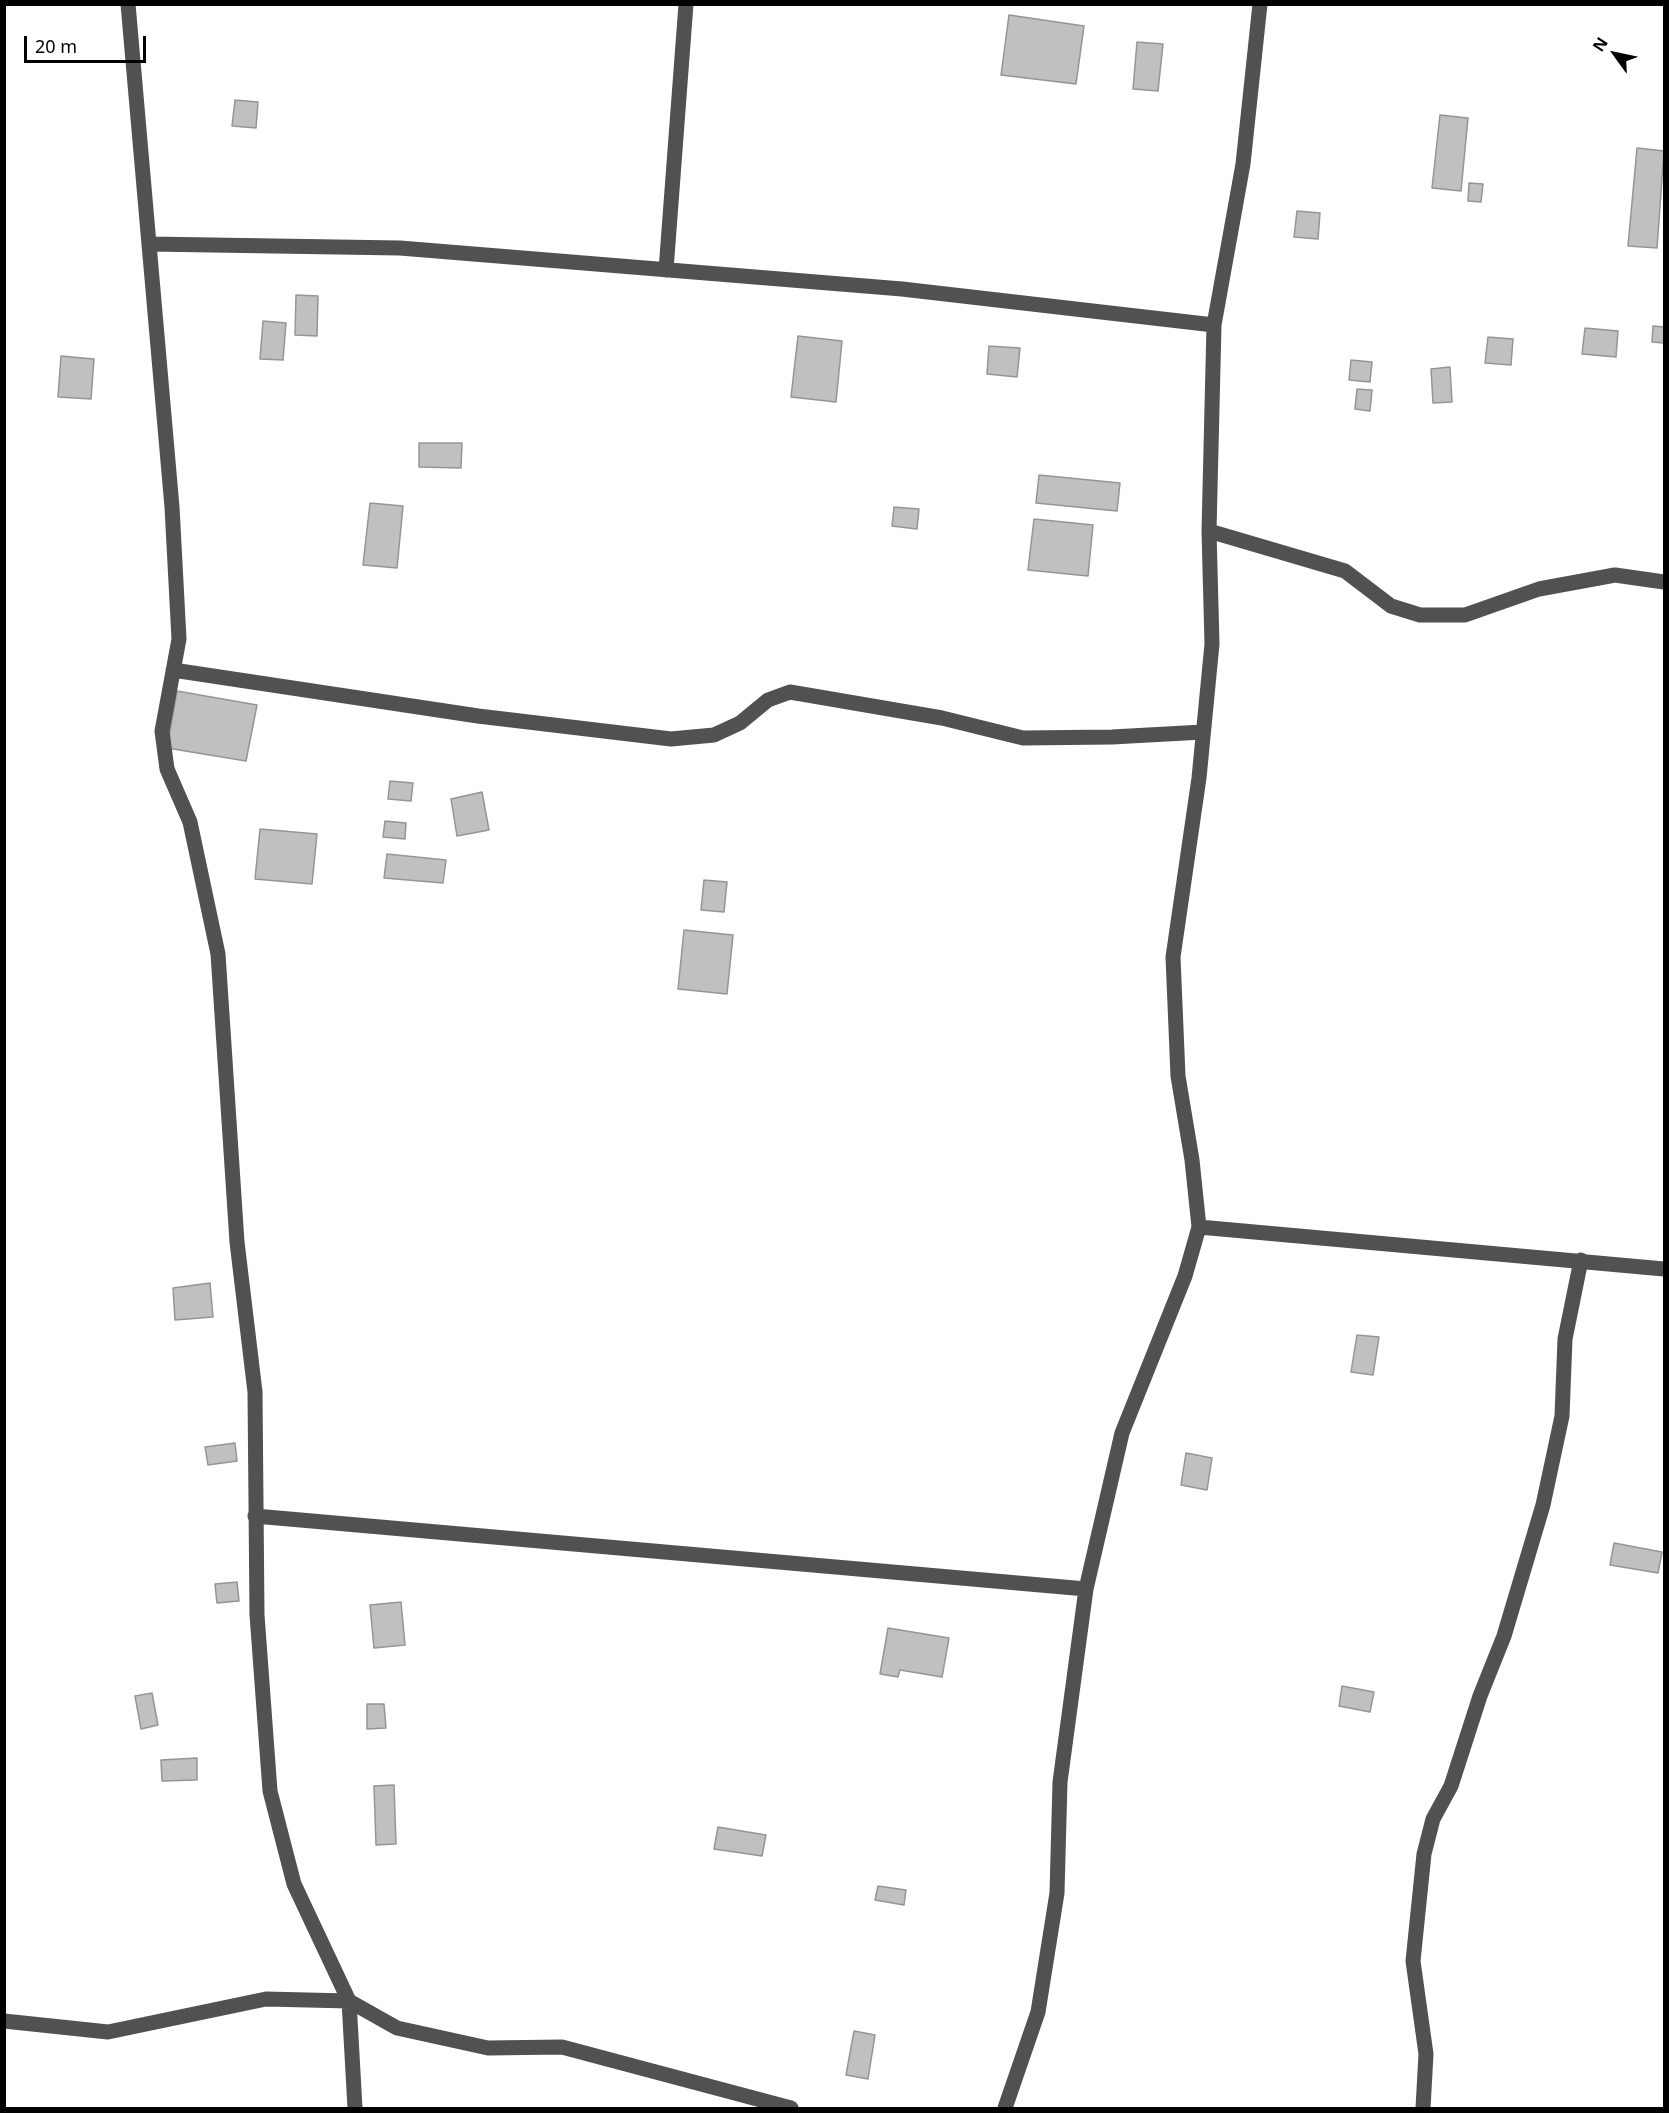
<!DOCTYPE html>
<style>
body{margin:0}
#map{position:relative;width:1669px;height:2113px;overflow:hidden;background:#fff;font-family:"Noto Sans",sans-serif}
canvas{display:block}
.frame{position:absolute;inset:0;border:6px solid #000;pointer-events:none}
.north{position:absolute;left:1585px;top:24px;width:60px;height:60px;-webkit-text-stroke:4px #fff;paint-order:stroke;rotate:303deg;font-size:16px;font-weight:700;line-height:24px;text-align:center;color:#000}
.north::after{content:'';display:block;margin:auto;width:21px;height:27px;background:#000;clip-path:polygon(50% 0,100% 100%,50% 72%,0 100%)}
.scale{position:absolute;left:24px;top:36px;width:122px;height:27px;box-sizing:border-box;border:3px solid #000;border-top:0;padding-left:8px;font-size:18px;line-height:21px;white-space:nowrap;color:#000;-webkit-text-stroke:4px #fff;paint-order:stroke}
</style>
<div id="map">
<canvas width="1669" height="2113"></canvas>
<div class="frame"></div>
<div class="north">N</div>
<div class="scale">20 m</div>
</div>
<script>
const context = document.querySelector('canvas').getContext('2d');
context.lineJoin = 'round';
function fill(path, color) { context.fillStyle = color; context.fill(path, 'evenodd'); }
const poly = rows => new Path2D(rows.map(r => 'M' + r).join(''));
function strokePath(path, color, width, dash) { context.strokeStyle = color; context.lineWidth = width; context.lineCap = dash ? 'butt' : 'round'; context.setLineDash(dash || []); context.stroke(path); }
const building = poly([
 [1009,15,1084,26,1076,84,1001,75,1009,15],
 [1137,42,1163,44,1158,91,1133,89,1137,42],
 [235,100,258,102,256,128,232,126,235,100],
 [1440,115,1468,118,1461,191,1432,188,1440,115],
 [1637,148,1664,151,1657,248,1628,246,1637,148],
 [1469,183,1483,184,1481,202,1468,201,1469,183],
 [1297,211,1320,213,1318,239,1294,237,1297,211],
 [296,295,318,296,317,336,295,335,296,295],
 [263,321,286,323,283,360,260,359,263,321],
 [1653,326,1664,327,1664,343,1652,342,1653,326],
 [1585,328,1618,331,1616,357,1582,354,1585,328],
 [798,336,842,341,836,402,791,397,798,336],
 [1488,337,1513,339,1511,365,1485,363,1488,337],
 [989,346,1020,348,1017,377,987,374,989,346],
 [61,356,94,359,91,399,58,397,61,356],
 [1351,360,1372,362,1370,382,1349,380,1351,360],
 [1450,367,1452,402,1433,403,1431,369,1450,367],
 [1357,389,1372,390,1370,411,1355,409,1357,389],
 [419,443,462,443,461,468,419,467,419,443],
 [1039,475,1120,483,1117,511,1036,503,1039,475],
 [370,503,403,506,397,568,363,565,370,503],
 [894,507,919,509,917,529,892,526,894,507],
 [1034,519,1093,525,1088,576,1028,570,1034,519],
 [177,691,257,705,246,761,167,748,177,691],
 [390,781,413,783,411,801,388,799,390,781],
 [482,792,489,830,457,836,451,799,482,792],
 [385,821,406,823,405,839,383,837,385,821],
 [260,829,317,834,312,884,255,879,260,829],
 [387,854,446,860,443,883,384,878,387,854],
 [704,880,727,882,724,912,701,910,704,880],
 [684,930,733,935,727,994,678,989,684,930],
 [210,1283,213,1317,175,1320,173,1288,210,1283],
 [1357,1335,1379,1337,1373,1375,1351,1372,1357,1335],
 [235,1443,237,1461,208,1465,205,1447,235,1443],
 [1186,1453,1212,1458,1207,1490,1181,1485,1186,1453],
 [1614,1543,1662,1552,1658,1573,1610,1565,1614,1543],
 [237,1582,239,1601,217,1603,215,1584,237,1582],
 [401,1602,405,1645,374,1648,370,1605,401,1602],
 [888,1628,949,1638,942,1677,900,1670,898,1677,880,1674,888,1628],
 [1342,1686,1374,1692,1370,1712,1339,1706,1342,1686],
 [152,1693,158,1725,141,1729,135,1696,152,1693],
 [367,1704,384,1704,386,1728,367,1729,367,1704],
 [197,1758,197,1780,162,1781,161,1760,197,1758],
 [394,1785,396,1844,376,1845,374,1786,394,1785],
 [718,1827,766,1835,762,1856,714,1849,718,1827],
 [878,1886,906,1890,904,1905,875,1900,878,1886],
 [854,2031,875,2035,868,2079,846,2075,854,2031]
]);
const minor = poly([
 [128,4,172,507,179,639,162,731,167,769,190,822,218,954,237,1242,255,1392,257,1615,270,1791,294,1884,349,2001,355,2108],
 [149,244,400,248,902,289,1214,325],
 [666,270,686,4],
 [1209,531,1345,571,1391,606,1420,615,1465,615,1539,589,1615,575,1664,582],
 [173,670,478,716,671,739,714,735,740,723,768,700,790,692,942,718,1023,738,1112,737,1203,732],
 [1199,1227,1664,1269],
 [255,1516,1086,1589],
 [4,2021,108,2032,266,1999,349,2001,397,2028,488,2048,562,2047,791,2108],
 [1005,2108,1038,2012,1057,1893,1060,1782,1086,1589,1122,1433,1185,1276,1199,1227,1192,1160,1178,1076,1173,957,1199,778,1212,644,1209,531,1214,325,1243,164,1260,4],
 [1423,2108,1426,2054,1413,1961,1424,1854,1433,1819,1451,1786,1480,1696,1504,1636,1543,1505,1562,1416,1565,1339,1581,1260]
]);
fill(building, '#c0c0c0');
strokePath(building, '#959595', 1.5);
strokePath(minor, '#515151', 15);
</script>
